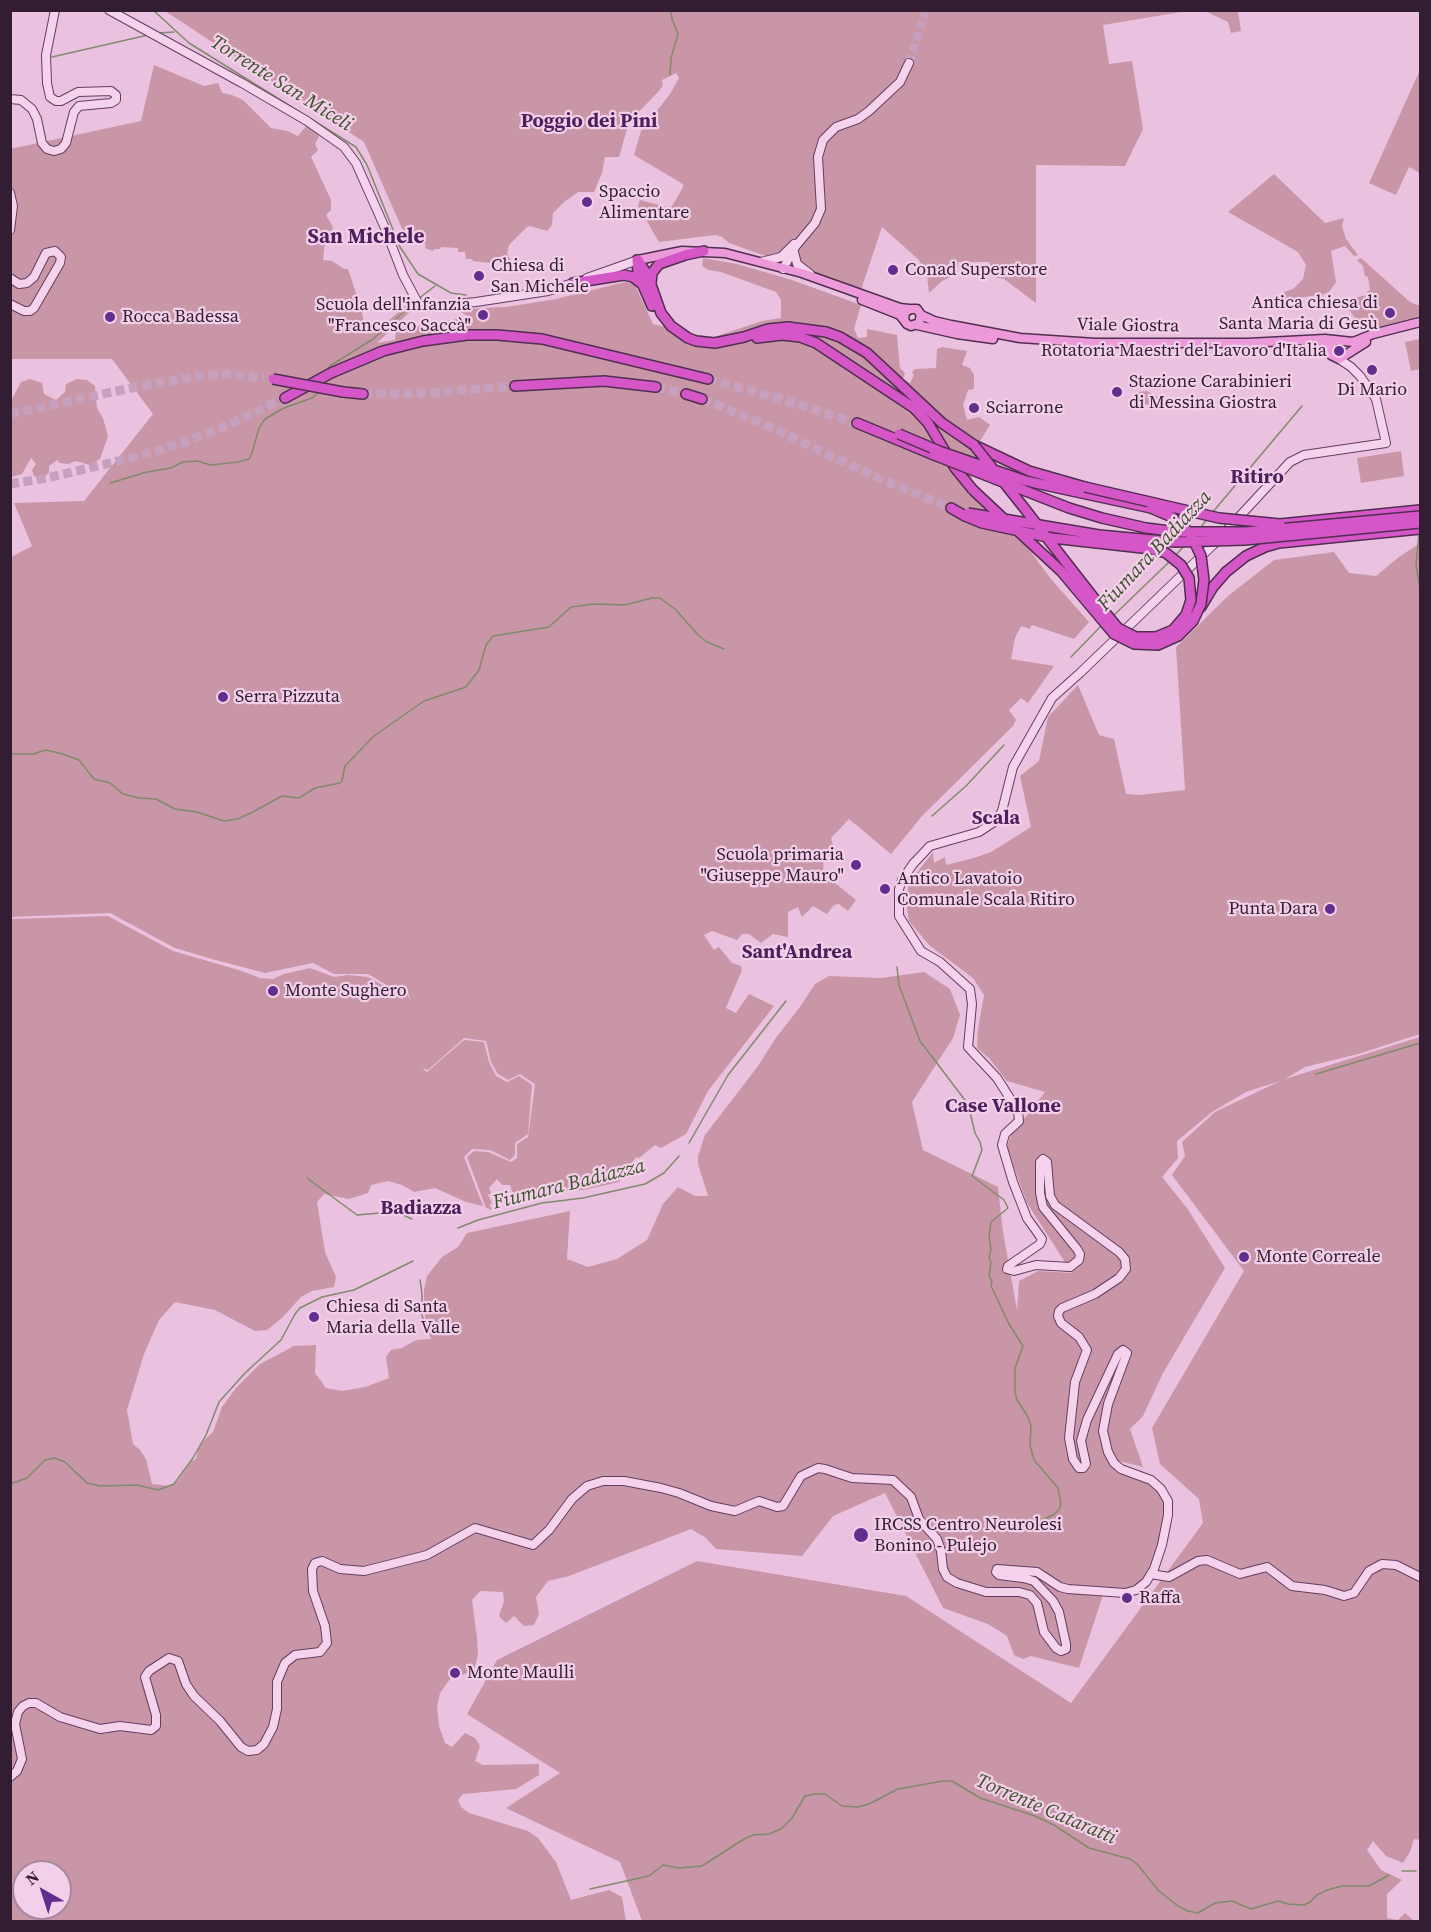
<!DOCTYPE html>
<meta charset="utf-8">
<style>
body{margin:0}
#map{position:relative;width:1431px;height:1932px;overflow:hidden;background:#ebc1e0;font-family:"Source Serif 4",serif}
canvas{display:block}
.frame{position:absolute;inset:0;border:12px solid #331d33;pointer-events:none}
.north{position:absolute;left:12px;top:1860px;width:60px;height:60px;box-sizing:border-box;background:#f3d0e9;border:2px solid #a688a0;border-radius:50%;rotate:321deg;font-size:16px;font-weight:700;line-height:24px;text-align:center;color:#331d33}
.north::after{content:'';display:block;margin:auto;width:21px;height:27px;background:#622e8e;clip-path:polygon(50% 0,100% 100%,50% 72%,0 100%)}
</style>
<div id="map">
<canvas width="1431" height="1932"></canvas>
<div class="frame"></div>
<div class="north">N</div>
</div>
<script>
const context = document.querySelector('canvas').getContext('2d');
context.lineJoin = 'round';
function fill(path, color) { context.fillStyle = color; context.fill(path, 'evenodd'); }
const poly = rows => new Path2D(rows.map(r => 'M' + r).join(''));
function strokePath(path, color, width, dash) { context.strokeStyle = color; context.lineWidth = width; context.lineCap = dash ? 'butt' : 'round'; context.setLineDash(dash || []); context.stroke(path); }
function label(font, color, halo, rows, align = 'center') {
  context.font = font + ' "Source Serif 4",serif'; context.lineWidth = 4.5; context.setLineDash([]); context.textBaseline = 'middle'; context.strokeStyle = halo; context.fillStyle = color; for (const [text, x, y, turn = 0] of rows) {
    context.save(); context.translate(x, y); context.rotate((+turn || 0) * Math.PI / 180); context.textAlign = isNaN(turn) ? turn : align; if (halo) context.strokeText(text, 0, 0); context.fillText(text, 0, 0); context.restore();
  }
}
const green = poly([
 [165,11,1187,11,1103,25,1109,64,1132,61,1143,129,1125,166,1036,165,1036,303,1004,279,993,277,989,262,958,262,956,274,942,281,929,293,927,276,919,260,882,227,861,290,729,243,722,237,715,235,659,242,638,206,640,200,671,208,683,187,683,184,634,155,641,131,670,94,679,78,676,73,662,80,663,85,659,91,629,122,619,157,605,157,602,173,594,192,578,192,564,202,553,213,552,225,547,231,530,226,527,227,509,245,507,254,513,264,508,269,500,258,491,263,473,261,472,259,466,259,465,252,458,252,458,248,441,247,440,249,434,249,433,251,425,248,426,245,415,237,407,240,364,142],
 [1205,11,1240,11,1238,11,1241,31,1231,33,1228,22],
 [154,65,204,86,218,83,222,93,232,95,243,100,271,128,287,131,298,136,307,125,319,136,315,144,318,150,311,157,331,200,331,210,326,215,333,227,330,240,325,241,323,260,332,261,344,269,348,269,361,308,365,328,372,332,378,330,412,300,416,306,377,343,395,340,396,330,457,319,473,323,473,319,461,312,466,309,506,307,556,299,625,282,634,283,653,324,711,338,762,321,781,318,781,300,776,292,721,272,708,270,702,266,703,258,737,264,792,280,861,305,854,329,858,338,867,337,867,329,897,335,900,368,905,373,903,379,910,383,914,375,912,372,915,369,936,368,937,349,942,347,967,351,962,365,970,368,974,375,974,389,968,390,963,405,967,420,979,417,990,425,980,441,968,494,1025,544,1051,579,1089,622,1074,639,1032,625,1030,629,1021,626,1015,638,1011,659,1054,666,1028,703,1021,698,1009,710,1016,720,1013,726,922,816,891,854,849,819,831,838,833,845,824,853,823,871,825,875,856,900,848,911,839,904,834,905,827,914,813,906,802,917,798,907,788,912,788,937,773,934,761,943,749,934,742,934,737,940,712,931,704,935,714,950,719,947,732,963,741,966,742,970,726,1008,736,1013,749,994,774,1006,708,1091,686,1134,661,1148,655,1145,639,1158,636,1157,619,1182,583,1190,538,1193,515,1199,510,1185,502,1185,497,1179,489,1188,491,1193,488,1195,492,1203,490,1205,492,1210,486,1208,467,1157,474,1151,488,1152,511,1162,517,1158,517,1144,528,1137,535,1084,520,1074,508,1080,498,1074,491,1062,486,1041,464,1038,428,1070,422,1068,427,1072,464,1040,484,1042,489,1062,496,1076,507,1082,519,1076,532,1085,528,1134,515,1143,515,1155,510,1160,490,1150,472,1149,464,1157,483,1206,466,1202,435,1188,414,1192,402,1185,388,1181,371,1185,368,1193,349,1199,324,1194,317,1202,325,1252,336,1277,334,1287,312,1291,301,1297,283,1317,267,1330,255,1331,215,1310,175,1302,159,1320,144,1354,127,1410,133,1444,140,1450,146,1459,152,1484,170,1486,177,1482,192,1461,196,1459,198,1450,203,1441,213,1432,222,1407,236,1388,260,1364,294,1346,316,1345,315,1373,326,1388,342,1391,365,1387,389,1378,386,1357,391,1350,402,1348,416,1340,431,1339,426,1326,424,1306,424,1290,427,1276,442,1257,458,1247,467,1233,570,1211,567,1259,588,1267,617,1259,647,1240,663,1204,678,1187,695,1196,708,1196,698,1164,698,1156,705,1135,758,1066,775,1039,800,1007,815,984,829,976,881,978,924,972,950,989,960,1015,953,1038,912,1102,923,1150,998,1187,1003,1232,1017,1310,1019,1281,1038,1271,1072,1273,1027,1203,1007,1148,1010,1137,1045,1092,1007,1081,989,1058,977,1048,978,1029,984,995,973,978,929,945,909,921,906,902,909,883,933,852,934,863,945,857,946,865,974,858,991,852,1031,827,1020,776,1039,761,1048,717,1078,685,1099,735,1114,739,1126,794,1139,795,1185,790,1176,647,1228,596,1274,560,1334,552,1349,573,1376,576,1399,557,1420,543,1420,1034,1358,1054,1305,1067,1285,1079,1420,1037,1420,1840,1414,1839,1410,1852,1403,1863,1386,1856,1373,1841,1367,1850,1381,1870,1402,1880,1387,1894,1387,1918,1398,1920,1405,1913,1414,1921,642,1921,620,1862,506,1808,560,1773,467,1714,497,1660,697,1561,906,1596,1071,1703,1203,1523,1199,1499,1160,1464,1152,1428,1244,1271,1172,1175,1185,1156,1182,1142,1215,1112,1280,1081,1246,1092,1212,1112,1177,1141,1178,1158,1162,1177,1187,1208,1225,1268,1163,1373,1143,1416,1130,1429,1143,1467,1107,1458,1116,1471,1149,1483,1163,1498,1166,1507,1160,1544,1146,1578,1131,1589,1105,1589,1079,1668,1031,1656,1023,1659,1014,1655,1007,1636,988,1624,943,1608,885,1493,833,1516,802,1556,716,1549,706,1538,691,1529,569,1576,548,1581,536,1597,539,1614,534,1625,524,1626,514,1616,506,1623,499,1616,504,1601,503,1592,480,1591,472,1600,477,1638,478,1654,475,1667,470,1672,450,1679,440,1693,437,1707,439,1726,445,1743,452,1747,465,1733,475,1738,480,1746,475,1761,483,1765,539,1764,539,1775,516,1789,463,1794,458,1800,461,1807,469,1813,528,1831,538,1838,556,1862,571,1900,609,1890,622,1897,626,1921,11,1921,11,919,108,916,173,951,242,971,260,978,273,979,284,974,310,968,334,977,348,975,368,977,389,989,406,991,411,1002,407,989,390,987,368,974,334,974,313,963,265,973,212,959,175,948,110,913,11,917,11,557,32,546,14,503,84,501,153,414,112,359,11,359,10,149,141,121],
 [24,1872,60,1872,60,1908,24,1908],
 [1420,70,1420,173,1409,167,1396,195,1369,183],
 [1274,174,1325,223,1344,218,1342,226,1346,239,1358,255,1354,256,1345,246,1331,251,1336,282,1329,292,1322,295,1286,299,1284,292,1293,289,1303,279,1306,265,1298,252,1228,212],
 [1361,258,1410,302,1420,306,1420,316,1363,331,1348,308,1346,300,1367,295,1367,292,1370,290,1368,277,1365,276,1363,266,1357,260],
 [1420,339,1420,369,1411,371,1405,342],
 [30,379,42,383,44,394,56,400,65,392,66,384,77,379,87,380,95,386,97,408,103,418,108,436,100,459,90,465,76,461,68,464,60,463,57,460,49,466,49,472,43,479,34,476,32,470,36,464,31,458,22,474,11,477,11,401,21,382],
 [1157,380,1159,383,1158,390,1150,386,1139,386,1130,389,1131,381],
 [1147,391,1157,397,1156,404,1134,405,1131,403,1132,397,1139,392],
 [1401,451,1404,476,1361,483,1357,458]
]);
const stream = poly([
 [153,10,189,43,356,147,367,165,400,247,418,274,451,293,466,295],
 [158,33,174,32],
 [52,57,148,35],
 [670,75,671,58,678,34,672,19,671,10],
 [418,299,435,286],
 [326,370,330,366,373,339,415,302],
 [110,483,147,472,171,468,183,462,197,461,211,465,238,462,249,459,252,453,259,428,265,419,284,408,312,398,319,392],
 [1212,513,1302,406],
 [1201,527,1207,519],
 [1419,533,1416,565,1420,588],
 [1175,556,1184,546],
 [1112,617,1169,562],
 [1071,657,1102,625],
 [10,754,33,754,46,750,63,754,79,760,94,779,110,783,123,794,139,798,156,799,175,809,197,812,224,821,237,819,251,813,282,796,299,798,315,788,340,783,342,781,345,766,374,736,424,701,466,687,479,670,486,645,493,636,549,627,571,607,594,604,625,605,652,598,660,598,675,609,698,635,707,642,724,649],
 [932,816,966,786,1004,745],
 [897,967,899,985,920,1041,968,1104,975,1133,980,1142,982,1150,972,1176,1004,1200,1008,1208,991,1222,989,1237,991,1249,989,1258,991,1262,989,1276,992,1281,991,1286,1009,1324,1023,1346,1015,1368,1015,1393,1017,1400,1028,1417,1031,1426,1030,1445,1034,1460,1058,1488,1061,1504,1059,1510,1053,1515,1019,1531],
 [1316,1074,1420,1043],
 [689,1143,728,1075,786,1001],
 [307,1178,357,1215,391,1212,399,1213,412,1219],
 [458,1228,478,1220,542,1203,583,1198,645,1184,664,1173,679,1156],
 [420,1280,422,1294,422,1316,428,1329],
 [10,1484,27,1478,45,1460,54,1458,65,1462,87,1483,100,1486,137,1485,158,1490,174,1484,193,1458,206,1435,219,1402,245,1373,281,1340,295,1314,300,1308,322,1297,354,1290,413,1261],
 [1402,1871,1416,1871],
 [590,1889,649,1876,663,1865,679,1868,702,1866,744,1839,753,1835,769,1834,781,1829,792,1818,805,1796,815,1794,825,1794,842,1806,858,1807,869,1804,898,1789,943,1781,952,1781,980,1798,1035,1816,1054,1825,1089,1848,1130,1859,1137,1864,1159,1891,1178,1906,1188,1911,1198,1913,1215,1903,1232,1901,1251,1909,1278,1901,1288,1904,1304,1905,1310,1902,1317,1895,1327,1890,1342,1886,1369,1886,1389,1875]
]);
const secondaryTunnel = poly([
 [909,63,926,10]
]);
const highwayTunnel = poly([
 [708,379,784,400,857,423],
 [656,387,686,394],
 [363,394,430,393,515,386],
 [702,399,768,426,880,479,951,508],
 [10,414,126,389,197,376,223,374,264,378],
 [10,484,47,478,127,459,182,443,226,426,285,398]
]);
const secondary = poly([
 [109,10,242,83,307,121,344,147,356,163,385,228,403,275,419,305,428,307,476,302,548,291,576,282],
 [10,99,21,100,32,109,37,119,42,143,47,149,54,151,61,149,66,143,74,112,79,106,111,103,116,100,116,95,111,91,78,92,61,101,56,101,50,97,47,83,46,55,55,10],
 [10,193,13,206,10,230],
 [794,252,797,264,810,274],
 [761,262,781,257,794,244],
 [783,269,795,247,815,223,821,209,818,157,823,140,836,127,858,119,869,111,900,82,909,63],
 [10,278,19,284,27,283,34,277,46,253,55,251,61,257,60,263,34,308,30,311,24,311,10,304],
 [587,278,638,260],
 [1151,1574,1169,1577,1198,1561,1207,1560,1240,1574,1267,1567,1292,1586,1325,1590,1344,1596,1354,1593,1369,1571,1382,1564,1396,1565,1420,1577],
 [10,1777,17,1771,22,1759,15,1724,18,1712,23,1706,29,1703,36,1703,60,1717,100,1729,120,1726,151,1730,156,1726,156,1715,145,1677,149,1671,169,1658,178,1661,186,1684,194,1696,220,1721,241,1747,248,1751,257,1750,264,1744,273,1727,277,1709,277,1682,285,1663,295,1655,320,1652,327,1643,325,1626,313,1591,312,1569,315,1563,322,1561,340,1569,364,1571,427,1555,475,1528,533,1545,549,1530,572,1499,587,1486,603,1481,624,1481,661,1488,679,1493,711,1506,735,1511,759,1501,777,1507,783,1506,801,1476,818,1468,825,1469,852,1478,893,1480,911,1497,919,1519,937,1539,941,1551,943,1569,947,1577,957,1583,986,1592,1019,1592,1030,1595,1037,1603,1044,1632,1056,1648,1061,1651,1066,1649,1066,1644,1059,1612,1053,1601,1034,1581,1023,1578,999,1575,996,1572,997,1569,1037,1572,1060,1587,1068,1589,1125,1593,1136,1590,1146,1582,1154,1569,1162,1545,1168,1515,1168,1501,1161,1489,1151,1480,1121,1469,1114,1463,1108,1452,1103,1431,1108,1404,1127,1353,1123,1350,1118,1354,1087,1420,1081,1441,1086,1464,1083,1468,1079,1468,1073,1459,1069,1438,1075,1382,1087,1350,1079,1337,1061,1323,1058,1316,1059,1311,1062,1308,1095,1294,1119,1278,1126,1269,1125,1259,1119,1252,1055,1205,1050,1196,1047,1162,1043,1159,1040,1162,1040,1193,1043,1207,1077,1249,1080,1254,1079,1260,1070,1267,1036,1265,1014,1271,1007,1269,1008,1266,1040,1244,1042,1239,1027,1218,1013,1182,1002,1145,1005,1134,1019,1121,1018,1111,997,1078,968,1047,972,1004,970,989,940,962,921,951,899,916,899,889,902,880,913,864,930,846,979,832,997,820,1002,811,1013,767,1052,698,1080,673,1213,545,1290,462,1304,455,1386,443,1376,399,1360,376,1351,367,1339,359]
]);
const primary = poly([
 [638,260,682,251,725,253,802,273,900,308,909,309],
 [862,300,900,315,907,324,911,326,919,323,921,315,917,309,911,309,905,312,904,320],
 [921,315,934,321,951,325,1020,338,1095,343,1248,343,1325,339,1353,342,1373,334,1420,322],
 [917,325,957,334,993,339],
 [1332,344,1330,350,1331,355,1339,359,1366,342],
 [1306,346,1324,345,1330,348]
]);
const highway = poly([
 [637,260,638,274,652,306],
 [638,260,648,276,661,313,671,326,688,338,696,341,715,343,744,337,768,329,788,327,826,332,840,337,867,353,942,423,974,445,1029,471,1085,487],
 [573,283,624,275,633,277,642,284],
 [651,284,652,273,659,264,685,255,704,251],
 [757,338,782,335,800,337,816,343,914,408,928,423,955,468,973,490],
 [515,386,604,381,656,387],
 [343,392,363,394],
 [686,394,702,399],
 [285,398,331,373,383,351,423,341,467,335,497,335,542,339,708,379],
 [857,423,934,455],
 [1026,481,1151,508],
 [951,508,965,516],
 [1280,524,1420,510],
 [1201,607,1213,587,1226,572,1246,556,1265,547,1279,543,1420,529]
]);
const highwayBridge = poly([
 [273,379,343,392],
 [899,434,939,451,1026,481],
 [934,455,1069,508,1102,518,1146,528,1177,532,1245,532,1420,516],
 [1085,487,1219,518,1280,524],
 [973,490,1004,519],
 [968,513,1099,535,1175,542,1245,540,1420,523],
 [965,516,982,523,1033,534,1052,538,1151,549,1166,553,1181,565,1189,578,1191,600,1186,615,1173,630,1156,637,1136,637,1118,628,1104,611,1051,543,1025,509,974,445],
 [1019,532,1061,571,1114,634,1134,644,1158,645,1178,636,1193,621,1201,604,1204,580,1201,556,1190,533,1172,517,1151,508]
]);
const markers = [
 [587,202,6,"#622e8e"],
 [893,270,6,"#622e8e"],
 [479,276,6,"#622e8e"],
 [1390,313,6,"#622e8e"],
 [483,315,6,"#622e8e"],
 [110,317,6,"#622e8e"],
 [1339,351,6,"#622e8e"],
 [1372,370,6,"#622e8e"],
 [1117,392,6,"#622e8e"],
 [974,408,6,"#622e8e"],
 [223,697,6,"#622e8e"],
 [856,865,6,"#622e8e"],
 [885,889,6,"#622e8e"],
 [1330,909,6,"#622e8e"],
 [273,991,6,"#622e8e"],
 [1244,1257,6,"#622e8e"],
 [314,1317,6,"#622e8e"],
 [861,1535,8,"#622e8e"],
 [1127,1598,6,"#622e8e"],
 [455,1673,6,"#622e8e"]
];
const poiNames = [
 ["Spaccio",599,192],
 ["Alimentare",599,213],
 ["Chiesa di",491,266],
 ["San Michele",491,287],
 ["Conad Superstore",905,270],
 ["Antica chiesa di",1378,303,"right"],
 ["Santa Maria di Gesù",1378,324,"right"],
 ["Scuola dell'infanzia",471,305,"right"],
 ["\"Francesco Saccà\"",471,326,"right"],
 ["Rocca Badessa",122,317],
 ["Rotatoria Maestri del Lavoro d'Italia",1327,351,"right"],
 ["Stazione Carabinieri",1129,382],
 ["di Messina Giostra",1129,403],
 ["Di Mario",1372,390,"center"],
 ["Sciarrone",986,408],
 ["Serra Pizzuta",235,697],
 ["Scuola primaria",844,855,"right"],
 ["\"Giuseppe Mauro\"",844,876,"right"],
 ["Antico Lavatoio",897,879],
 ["Comunale Scala Ritiro",897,900],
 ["Punta Dara",1318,909,"right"],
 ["Monte Sughero",285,991],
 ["Monte Correale",1256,1257],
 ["Chiesa di Santa",326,1307],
 ["Maria della Valle",326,1328],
 ["IRCSS Centro Neurolesi",874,1525],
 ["Bonino - Pulejo",874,1546],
 ["Raffa",1139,1598],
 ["Monte Maulli",467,1673]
];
const streetNames = [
 ["Viale Giostra",1128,326,1]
];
const waterNames = [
 ["Torrente San Miceli",281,84,32],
 ["Fiumara Badiazza",1155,551,-47],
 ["Fiumara Badiazza",569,1185,-14],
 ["Torrente Cataratti",1046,1810,23]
];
const neighbourhoodNames = [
 ["Poggio dei Pini",589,122],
 ["Ritiro",1257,478],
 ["Scala",996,819],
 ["Sant'Andrea",797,953],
 ["Case Vallone",1003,1107],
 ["Badiazza",421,1209]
];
const quarterNames = [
 ["San Michele",366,238]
];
fill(green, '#c896a6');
strokePath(stream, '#818a6b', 1.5);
strokePath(secondaryTunnel, '#c6a0bd', 8, [8, 4]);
strokePath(highwayTunnel, '#c6a0bd', 9, [9, 4.5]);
strokePath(secondary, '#643d62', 10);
strokePath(primary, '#502e50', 11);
strokePath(highway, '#502e50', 12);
strokePath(secondary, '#f6d3ed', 8);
strokePath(primary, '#ec9ad9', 8);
strokePath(highway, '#d556c7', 9);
strokePath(highwayBridge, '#502e50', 12, []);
strokePath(highwayBridge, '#d556c7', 9);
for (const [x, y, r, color] of markers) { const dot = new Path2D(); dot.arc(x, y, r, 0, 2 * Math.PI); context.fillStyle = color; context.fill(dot); strokePath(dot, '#f3d0e9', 2); }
label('18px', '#331d33', '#f3d0e9', poiNames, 'left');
label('18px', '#331d33', '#f3d0e9', streetNames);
label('italic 20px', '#40522d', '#f3d0e9', waterNames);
label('bold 20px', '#4e1f5d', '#f3d0e9', neighbourhoodNames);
label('bold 21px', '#4e1f5d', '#f3d0e9', quarterNames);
</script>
